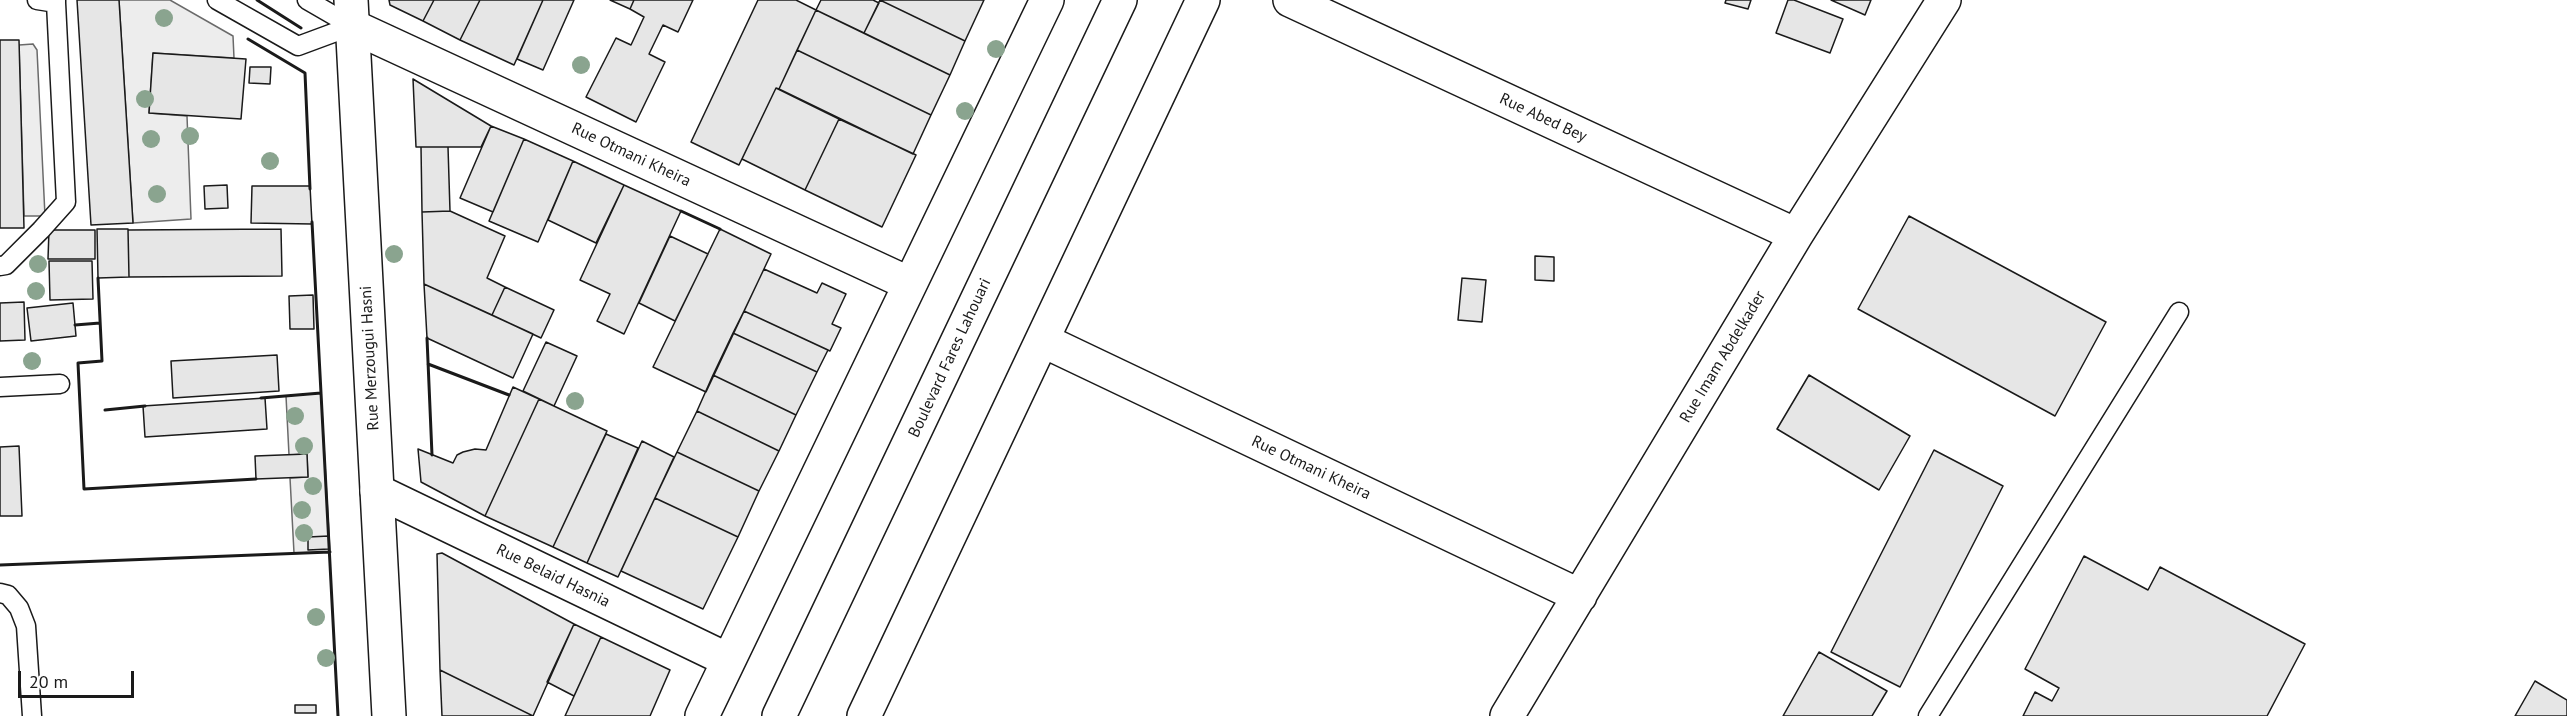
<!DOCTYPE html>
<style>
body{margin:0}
#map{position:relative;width:2567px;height:716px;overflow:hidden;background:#fff;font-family:"PT Sans",sans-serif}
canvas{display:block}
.scale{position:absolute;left:18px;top:671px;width:116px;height:27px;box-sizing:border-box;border:3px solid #1a1a1a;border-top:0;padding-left:8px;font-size:18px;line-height:21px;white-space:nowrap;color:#1a1a1a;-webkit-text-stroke:4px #fff;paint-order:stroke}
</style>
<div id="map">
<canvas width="2567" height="716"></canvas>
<div class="scale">20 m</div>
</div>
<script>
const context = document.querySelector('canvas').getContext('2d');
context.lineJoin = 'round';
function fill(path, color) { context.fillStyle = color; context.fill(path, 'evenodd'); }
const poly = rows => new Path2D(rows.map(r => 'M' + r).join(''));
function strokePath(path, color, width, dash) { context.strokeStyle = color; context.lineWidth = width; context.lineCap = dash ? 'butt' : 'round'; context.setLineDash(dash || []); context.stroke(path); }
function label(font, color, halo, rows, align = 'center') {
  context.font = font + ' "PT Sans",sans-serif'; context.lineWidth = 4.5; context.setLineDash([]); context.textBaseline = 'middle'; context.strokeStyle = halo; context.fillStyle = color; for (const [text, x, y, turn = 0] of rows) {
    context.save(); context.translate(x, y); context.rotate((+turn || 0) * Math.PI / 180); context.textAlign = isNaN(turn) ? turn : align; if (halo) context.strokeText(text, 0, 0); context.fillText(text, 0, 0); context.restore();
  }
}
const built = poly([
 [119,0,170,0,233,36,234,58,153,53,149,113,187,116,191,219,133,223,119,0],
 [33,44,37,50,45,216,24,216,19,45,33,44],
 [321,393,330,552,294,553,290,478,308,477,307,454,289,455,286,396,321,393]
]);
const building = poly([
 [77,0,119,0,133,223,91,225,77,0],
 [389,0,434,0,423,21,390,5,389,0],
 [434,0,480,0,460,40,423,21,434,0],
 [480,0,543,0,514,65,460,40,480,0],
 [543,0,574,0,543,70,517,59,543,0],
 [610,0,634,0,630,9,610,0],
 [634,0,693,0,678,32,663,25,649,54,665,62,636,122,586,97,616,38,631,45,644,17,630,9,634,0],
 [758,0,796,0,816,10,779,89,776,88,739,165,691,142,758,0],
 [821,0,873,0,879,3,864,33,816,10,821,0],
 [880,0,984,0,965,41,880,0],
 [880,0,965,41,950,75,864,33,880,0],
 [1726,0,1751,0,1748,9,1725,3,1726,0],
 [1788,0,1794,0,1843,19,1830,53,1776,33,1788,0],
 [1831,0,1871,0,1865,15,1831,0],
 [816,10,950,75,931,115,797,50,816,10],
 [0,40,19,40,24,228,0,228,0,40],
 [797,50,931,115,913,154,779,89,797,50],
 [153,53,246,59,241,119,149,113,153,53],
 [250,67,271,67,270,84,249,83,250,67],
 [413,79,491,126,481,147,416,147,413,79],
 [776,88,839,119,805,190,742,159,776,88],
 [839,119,916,155,882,227,805,190,839,119],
 [491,126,524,139,493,212,460,198,491,126],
 [524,139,573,161,538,242,489,221,524,139],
 [421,147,448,147,450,211,422,212,421,147],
 [573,161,624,185,596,243,548,220,573,161],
 [227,185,228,208,205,209,204,186,227,185],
 [624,185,681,211,624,334,597,321,610,294,580,280,624,185],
 [252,186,310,186,312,224,251,223,252,186],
 [450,211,505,236,487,278,505,287,492,315,424,284,422,212,450,211],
 [1909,216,2106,322,2055,416,1858,309,1909,216],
 [97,229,128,229,129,277,98,278,97,229],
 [281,229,282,276,129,277,128,230,281,229],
 [720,229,771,254,706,392,653,367,720,229],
 [49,230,95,230,95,259,48,259,49,230],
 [670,236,708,254,675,321,639,303,670,236],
 [1535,256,1554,257,1554,281,1535,280,1535,256],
 [49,261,92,261,93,299,50,300,49,261],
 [764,269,817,293,822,283,846,294,832,324,841,328,830,351,744,311,764,269],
 [1462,278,1486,280,1482,322,1458,320,1462,278],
 [424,284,533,334,513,378,427,338,424,284],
 [505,287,554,310,541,338,492,315,505,287],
 [313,295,314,329,290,329,289,296,313,295],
 [24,302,25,340,0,341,0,303,24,302],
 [73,303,76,336,31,341,27,308,73,303],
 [744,311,828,350,817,372,733,333,744,311],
 [733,333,817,372,796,415,713,375,733,333],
 [546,342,577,356,554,406,523,391,546,342],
 [277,355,279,391,173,398,171,361,277,355],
 [713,375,796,415,779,451,697,411,713,375],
 [1809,375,1910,436,1879,490,1777,429,1809,375],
 [513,387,539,399,485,516,421,482,418,449,453,463,457,455,463,452,475,449,486,450,513,387],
 [265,398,267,429,145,437,143,406,265,398],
 [539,399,607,431,553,547,485,516,539,399],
 [697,411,779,451,759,491,677,452,697,411],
 [606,434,638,448,587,563,553,547,606,434],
 [642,441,674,457,618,577,587,563,642,441],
 [19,446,22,516,0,516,0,447,19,446],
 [1934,450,2003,486,1900,687,1831,652,1934,450],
 [677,452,759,491,738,537,655,498,677,452],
 [307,454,308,477,256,479,255,456,307,454],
 [655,498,738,537,703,609,621,571,655,498],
 [329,536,329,549,308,550,308,537,329,536],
 [442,553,574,624,533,716,440,670,437,554,442,553],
 [2084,556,2148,590,2160,567,2305,644,2267,716,2023,716,2035,692,2052,701,2059,688,2025,669,2084,556],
 [574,624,601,637,574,696,547,682,574,624],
 [601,637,670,670,650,716,565,716,601,637],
 [1819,652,1887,691,1872,716,1783,716,1819,652],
 [440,670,533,716,442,716,440,670],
 [2535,681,2567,700,2567,716,2515,716,2535,681],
 [295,705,316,705,316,713,295,713,295,705]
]);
const lane = poly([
 [37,0,56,3,56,0],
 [217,0,298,46,352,26],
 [307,0,352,26],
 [0,266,6,265,41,230,66,202,56,3],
 [0,387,60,384],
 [0,593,8,595,19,608,26,626,32,716],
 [1928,716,2179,312]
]);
const street = poly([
 [1290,0,1796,235],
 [352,26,910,284],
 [1042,340,1580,596],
 [377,491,728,660],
 [702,716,1047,0],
 [864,716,1203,0],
 [1507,716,1796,235,1944,0]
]);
const secondary = poly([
 [351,0,389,716]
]);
const primary = poly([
 [779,716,1120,0]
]);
const wall = poly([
 [257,0,301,28],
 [248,39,305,73,310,189],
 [681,211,720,229],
 [312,222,338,716],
 [98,278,102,361,78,363,84,489,256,479],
 [75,325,100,323],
 [427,338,432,455],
 [428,364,509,395],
 [261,398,321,393],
 [105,410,145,406],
 [0,565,330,552]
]);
const trees = [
 [164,18],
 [996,49],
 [581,65],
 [145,99],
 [965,111],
 [190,136],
 [151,139],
 [270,161],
 [157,194],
 [394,254],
 [38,264],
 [36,291],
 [32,361],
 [575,401],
 [295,416],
 [304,446],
 [313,486],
 [302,510],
 [304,533],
 [316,617],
 [326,658]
];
const streetNames = [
 ["Rue Abed Bey",1543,118,25],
 ["Rue Otmani Kheira",631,155,25],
 ["Rue Imam Abdelkader",1723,357,-59],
 ["Rue Merzougui Hasni",370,358,-93],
 ["Boulevard Fares Lahouari",950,358,-65],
 ["Rue Otmani Kheira",1311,468,25],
 ["Rue Belaid Hasnia",553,576,26]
];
fill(built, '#ededed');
strokePath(built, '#6a6a6a', 1.5);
fill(building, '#e6e6e6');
strokePath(building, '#1a1a1a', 1.5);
strokePath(lane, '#1a1a1a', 21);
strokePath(street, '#1a1a1a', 36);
strokePath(secondary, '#1a1a1a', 36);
strokePath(primary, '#1a1a1a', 36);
strokePath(lane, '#fff', 18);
strokePath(street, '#fff', 33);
strokePath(secondary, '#fff', 33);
strokePath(primary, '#fff', 33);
strokePath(wall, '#1a1a1a', 3);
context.fillStyle = '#8aa48f';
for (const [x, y] of trees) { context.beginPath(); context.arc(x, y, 9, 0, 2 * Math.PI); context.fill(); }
label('16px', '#1a1a1a', '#fff', streetNames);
</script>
